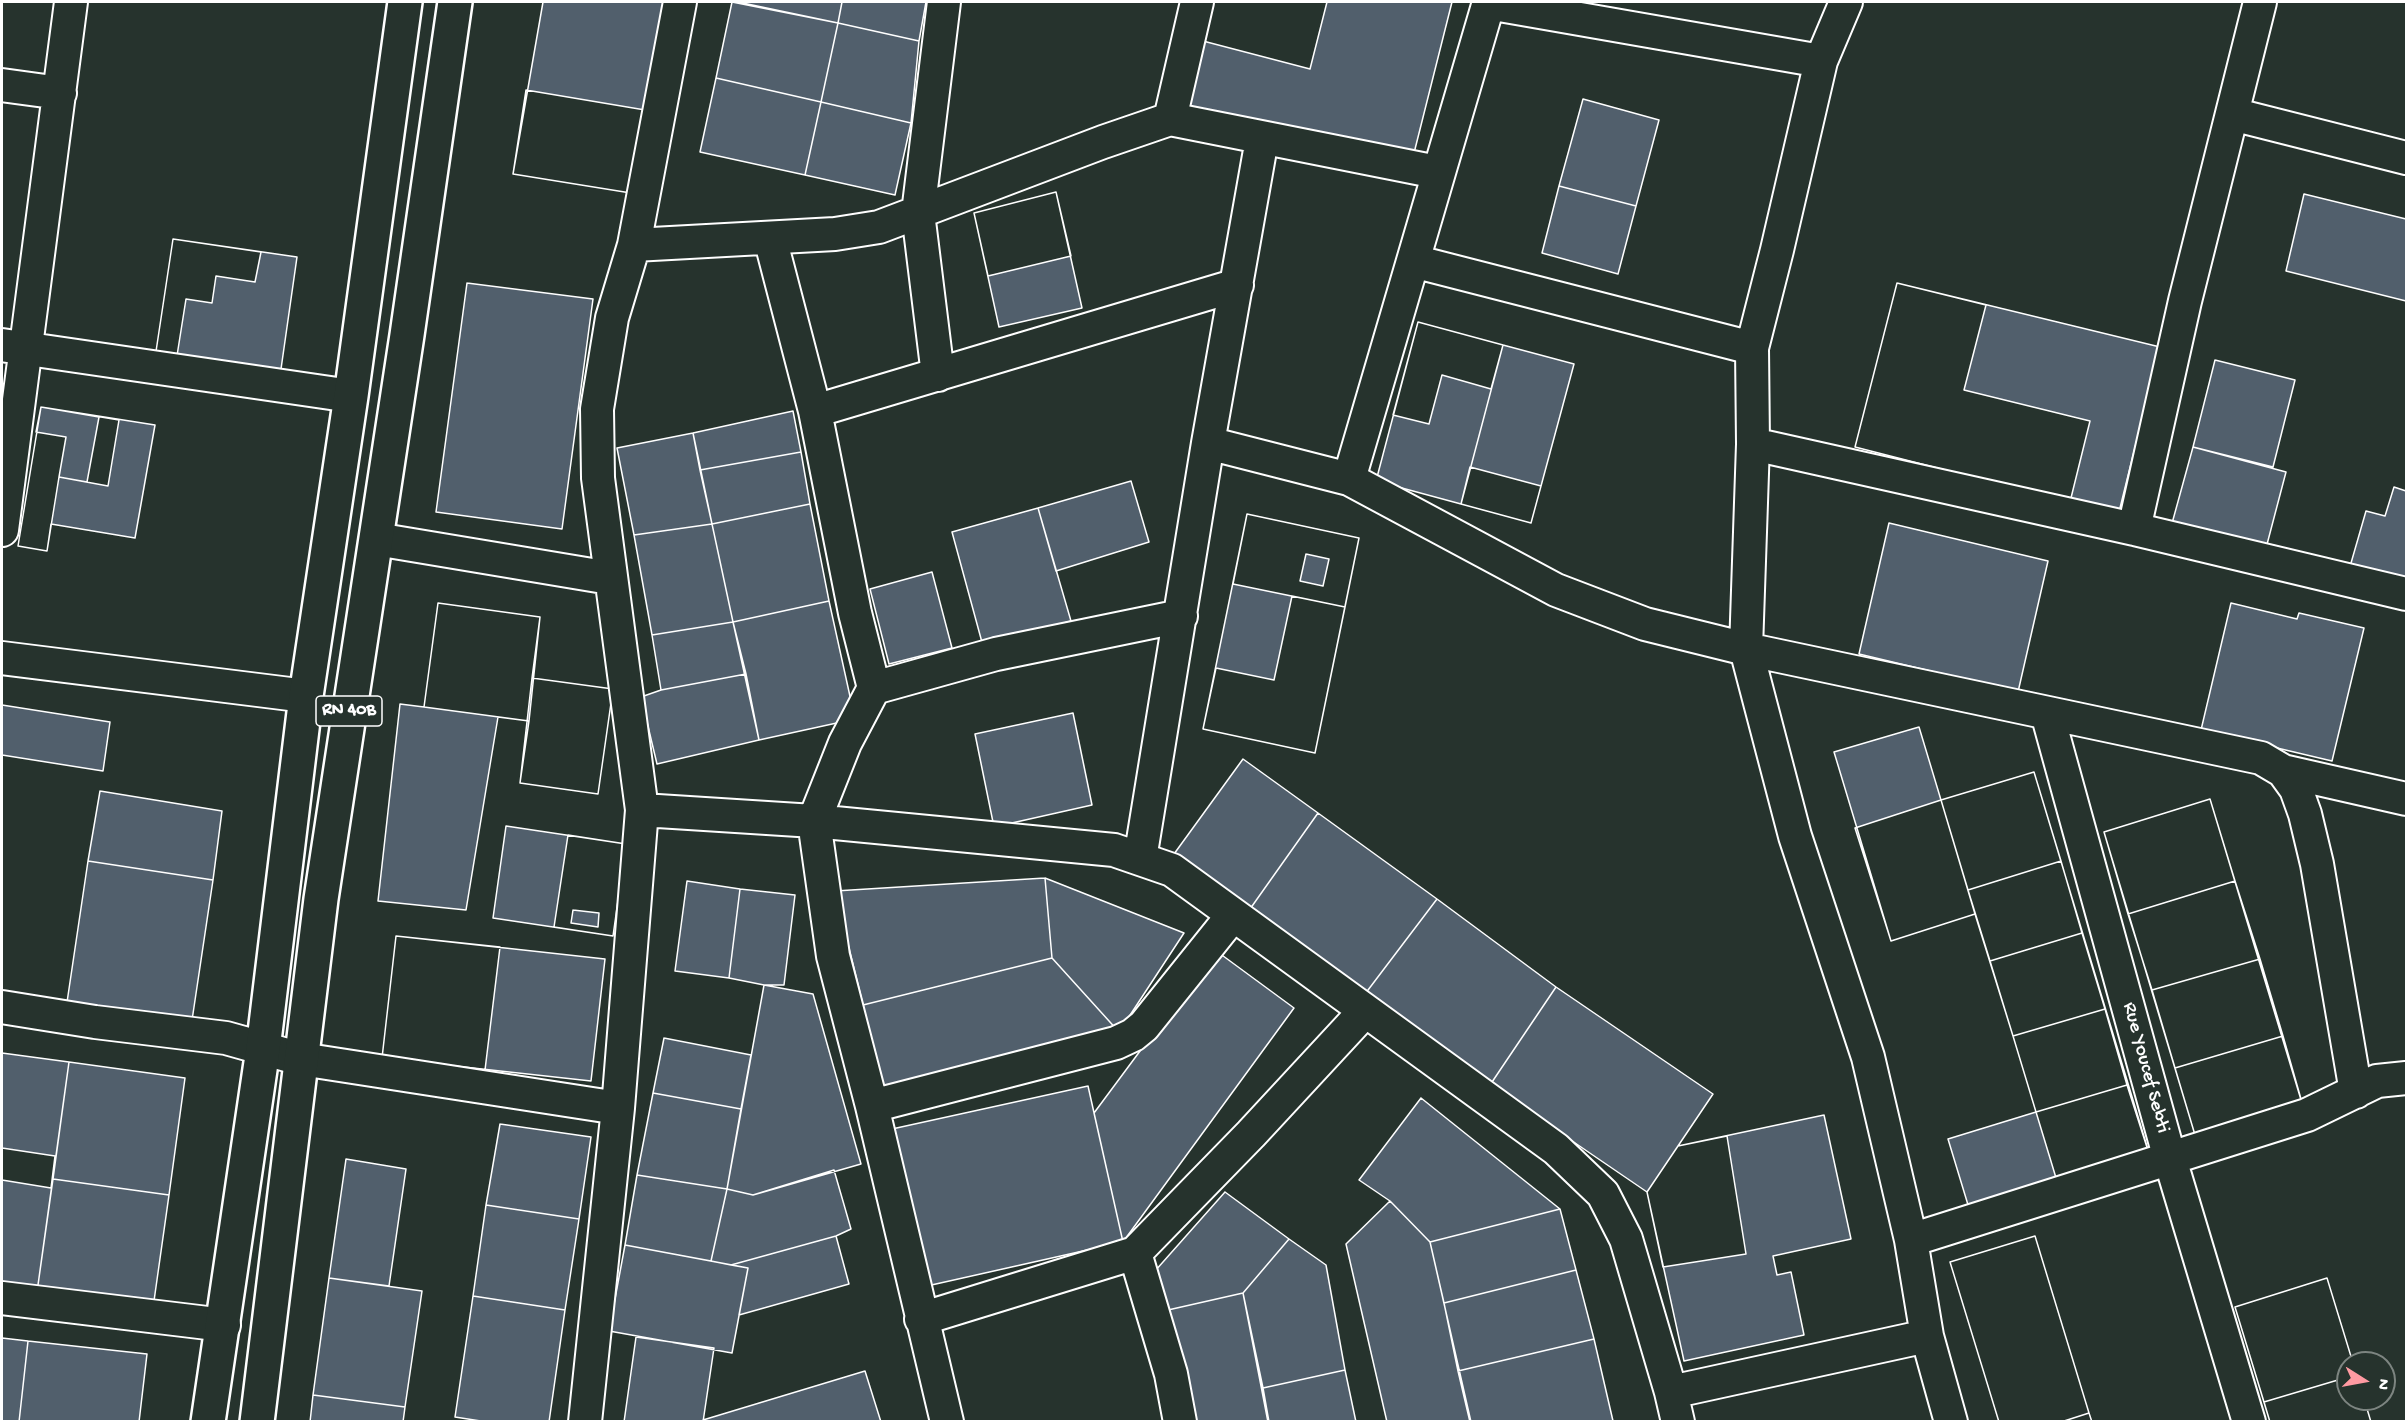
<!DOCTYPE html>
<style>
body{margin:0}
#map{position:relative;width:2408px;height:1423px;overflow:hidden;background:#26332d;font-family:"Gochi Hand",sans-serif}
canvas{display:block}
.frame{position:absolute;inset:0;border:3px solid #fff;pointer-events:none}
.north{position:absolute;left:2336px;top:1351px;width:60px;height:60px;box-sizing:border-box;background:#26332d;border:2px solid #7d8581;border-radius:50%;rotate:101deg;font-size:16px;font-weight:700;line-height:24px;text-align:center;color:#fff}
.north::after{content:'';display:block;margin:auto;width:21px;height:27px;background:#ff9aa2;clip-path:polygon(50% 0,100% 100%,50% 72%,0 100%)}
</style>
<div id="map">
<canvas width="2408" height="1423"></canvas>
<div class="frame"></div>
<div class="north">N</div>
</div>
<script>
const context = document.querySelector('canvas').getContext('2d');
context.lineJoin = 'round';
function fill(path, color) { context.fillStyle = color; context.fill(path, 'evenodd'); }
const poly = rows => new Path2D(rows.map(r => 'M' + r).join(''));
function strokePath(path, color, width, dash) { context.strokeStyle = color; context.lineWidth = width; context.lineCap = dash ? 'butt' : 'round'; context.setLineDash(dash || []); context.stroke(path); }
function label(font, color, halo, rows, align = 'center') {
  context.font = font + ' "Gochi Hand",sans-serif'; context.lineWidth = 6; context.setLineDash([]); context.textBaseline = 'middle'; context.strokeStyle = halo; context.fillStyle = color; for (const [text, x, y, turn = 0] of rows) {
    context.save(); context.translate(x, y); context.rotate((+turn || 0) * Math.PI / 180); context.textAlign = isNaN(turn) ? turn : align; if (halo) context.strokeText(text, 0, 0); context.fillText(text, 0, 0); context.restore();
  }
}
const building = poly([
 [543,2,671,2,637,194,513,174,543,2],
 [732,2,838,23,821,102,716,78,732,2],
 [738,2,842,2,838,23,738,2],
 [842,2,926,2,919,41,838,23,842,2],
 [1327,2,1452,2,1411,165,1185,108,1203,41,1310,69,1327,2],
 [838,23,919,41,911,123,821,102,838,23],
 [716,78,821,102,805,175,700,152,716,78],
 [526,90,651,111,637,194,513,174,526,90],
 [1583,99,1659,120,1636,206,1559,186,1583,99],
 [821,102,911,123,895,195,805,175,821,102],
 [1559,186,1636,206,1618,274,1542,253,1559,186],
 [1056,192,1082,308,999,327,974,213,1056,192],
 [1056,192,1071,256,988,276,974,213,1056,192],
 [2304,194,2406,219,2406,301,2286,271,2304,194],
 [173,239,297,257,280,376,155,358,173,239],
 [173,239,261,252,255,282,216,276,212,303,186,299,176,362,155,358,173,239],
 [467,283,593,299,562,529,436,512,467,283],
 [1897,283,2160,347,2119,512,2070,502,1855,447,1897,283],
 [1897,283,1986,305,1964,390,2090,421,2070,502,1855,447,1897,283],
 [1418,322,1503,345,1461,504,1376,481,1418,322],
 [1418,322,1503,345,1491,389,1442,375,1429,424,1393,415,1418,322],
 [1503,345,1574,364,1531,523,1461,504,1503,345],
 [2215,360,2295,380,2273,467,2193,447,2215,360],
 [41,407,155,425,135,538,51,524,47,551,18,546,41,407],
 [41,407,119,420,108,486,59,477,47,551,18,546,41,407],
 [41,407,99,417,87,482,59,477,66,437,36,432,41,407],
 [793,411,801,452,700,470,693,433,793,411],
 [693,433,712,524,634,535,617,448,693,433],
 [2193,447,2286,472,2265,552,2171,527,2193,447],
 [801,452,810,504,712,524,700,470,801,452],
 [1470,467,1541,486,1531,523,1461,504,1470,467],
 [1131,481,1149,542,1056,571,1038,508,1131,481],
 [2394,487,2406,491,2406,587,2349,570,2366,511,2385,516,2394,487],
 [810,504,829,601,733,622,712,524,810,504],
 [1038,508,1071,621,983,646,952,532,1038,508],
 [1247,514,1359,538,1315,753,1203,729,1247,514],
 [1247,514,1359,538,1345,607,1233,584,1247,514],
 [1889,523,2048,561,2018,692,1859,654,1889,523],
 [712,524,733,622,652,635,634,535,712,524],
 [1306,554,1329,559,1323,586,1300,581,1306,554],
 [932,572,952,648,889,664,870,589,932,572],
 [1292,596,1345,607,1315,753,1203,729,1216,668,1274,680,1292,596],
 [829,601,855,719,759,740,733,622,829,601],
 [438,603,540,617,532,678,613,689,598,794,520,783,529,721,498,717,466,910,378,901,400,704,424,707,438,603],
 [438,603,540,617,529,721,424,707,438,603],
 [2231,603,2297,619,2299,613,2364,628,2332,761,2201,730,2231,603],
 [733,622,746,674,661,690,652,635,733,622],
 [746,674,759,740,657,764,641,697,661,690,746,674],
 [532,678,613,689,598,794,520,783,532,678],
 [2,705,110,722,103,771,2,755,2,705],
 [1073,713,1092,805,994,827,975,734,1073,713],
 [1919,727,1941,800,2034,772,2152,1163,1972,1218,1948,1139,2036,1112,2013,1036,1975,914,1891,941,1834,752,1919,727],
 [1243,759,1318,813,1250,909,1174,854,1243,759],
 [2034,772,2061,861,1968,890,1941,800,2034,772],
 [100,791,222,811,213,880,88,861,100,791],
 [2210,799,2305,1113,2198,1145,2104,832,2210,799],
 [2210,799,2235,881,2128,914,2104,832,2210,799],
 [1941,800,1975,914,1891,941,1855,828,1941,800],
 [1318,813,1437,899,1365,994,1250,909,1318,813],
 [506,826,626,844,613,936,493,918,506,826],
 [568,835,626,844,613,936,554,927,568,835],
 [88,861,213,880,191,1027,66,1009,88,861],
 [2061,861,2082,933,1990,961,1968,890,2061,861],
 [1045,878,1052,958,863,1005,835,891,1045,878],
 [1045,878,1184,933,1119,1032,1052,958,1045,878],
 [687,881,740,889,729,978,675,971,687,881],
 [2235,881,2260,959,2152,990,2128,914,2235,881],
 [740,889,795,895,784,985,764,985,729,978,740,889],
 [1437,899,1556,987,1490,1085,1365,994,1437,899],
 [573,910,599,913,598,927,571,923,573,910],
 [2082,933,2105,1009,2013,1036,1990,961,2082,933],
 [396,936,605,959,591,1081,382,1058,396,936],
 [396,936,500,947,485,1070,382,1058,396,936],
 [1215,950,1294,1008,1123,1242,1094,1113,1215,950],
 [1052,958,1119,1032,884,1091,863,1005,1052,958],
 [2260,959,2283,1036,2175,1068,2152,990,2260,959],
 [764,985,813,994,861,1164,753,1195,727,1189,764,985],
 [1556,987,1713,1094,1647,1192,1490,1085,1556,987],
 [2105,1009,2127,1085,2036,1112,2013,1036,2105,1009],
 [2283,1036,2305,1113,2198,1145,2175,1068,2283,1036],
 [664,1038,751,1055,741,1109,653,1093,664,1038],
 [2,1053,69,1062,37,1292,2,1287,2,1053],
 [69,1062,185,1078,169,1195,53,1179,69,1062],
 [2127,1085,2152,1163,2060,1191,2036,1112,2127,1085],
 [1088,1086,1123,1242,927,1286,892,1129,1088,1086],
 [653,1093,741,1109,727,1189,637,1175,653,1093],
 [1421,1098,1560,1209,1430,1242,1390,1201,1359,1180,1421,1098],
 [1824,1115,1851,1239,1773,1256,1777,1275,1791,1272,1804,1335,1684,1361,1647,1192,1678,1146,1824,1115],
 [500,1124,591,1137,579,1219,486,1205,500,1124],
 [1727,1136,1746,1254,1663,1267,1647,1192,1678,1146,1727,1136],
 [2,1148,55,1156,51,1188,2,1180,2,1148],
 [346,1159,406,1169,389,1286,329,1278,346,1159],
 [834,1170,851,1229,836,1236,731,1265,711,1261,727,1189,753,1195,834,1170],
 [637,1175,727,1189,711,1261,625,1245,637,1175],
 [53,1179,169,1195,153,1308,37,1292,53,1179],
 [1225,1192,1289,1239,1243,1293,1168,1310,1155,1271,1225,1192],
 [1390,1201,1430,1242,1471,1422,1387,1422,1346,1244,1390,1201],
 [486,1205,579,1219,565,1310,473,1296,486,1205],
 [1560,1209,1576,1270,1444,1303,1430,1242,1560,1209],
 [836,1236,849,1284,739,1315,748,1268,731,1265,836,1236],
 [2035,1236,2089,1413,2092,1422,1999,1422,1950,1262,2035,1236],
 [2035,1236,2089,1413,2061,1422,1999,1422,1950,1262,2035,1236],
 [1289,1239,1326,1265,1345,1370,1263,1388,1243,1293,1289,1239],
 [625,1245,748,1268,732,1353,609,1331,625,1245],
 [1576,1270,1594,1339,1458,1371,1444,1303,1576,1270],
 [329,1278,422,1291,405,1407,313,1395,329,1278],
 [2327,1278,2353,1363,2348,1363,2348,1399,2364,1399,2371,1422,2270,1422,2235,1307,2327,1278],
 [2327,1278,2353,1363,2348,1363,2348,1377,2264,1402,2235,1307,2327,1278],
 [1243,1293,1268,1422,1190,1422,1168,1310,1243,1293],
 [473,1296,565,1310,549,1422,487,1422,455,1417,473,1296],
 [636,1337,714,1348,703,1422,624,1422,636,1337],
 [2,1338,28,1341,19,1422,2,1422,2,1338],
 [1594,1339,1613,1421,1470,1422,1458,1371,1594,1339],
 [28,1341,147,1354,139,1422,19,1422,28,1341],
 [1345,1370,1356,1422,1269,1422,1263,1388,1345,1370],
 [865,1371,881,1422,703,1422,703,1420,865,1371],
 [2348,1377,2348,1399,2364,1399,2371,1422,2270,1422,2264,1402,2348,1377],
 [313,1395,405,1407,403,1422,310,1422,313,1395],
 [2089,1413,2092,1422,2061,1422,2089,1413]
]);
const street = poly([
 [1846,2,1821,61,1777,250,1752,348,1753,444,1746,649,1795,836,1868,1057,1911,1240,1927,1336,1951,1422],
 [1488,3,1821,61],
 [2,85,60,93],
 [2232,114,2406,158],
 [1170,119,1197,2],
 [770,238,815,411,855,613,874,688],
 [634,245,835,234,879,227,1103,142,1170,119,1437,172],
 [1413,261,1752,348],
 [2,345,351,396],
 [938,375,918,213,944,2],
 [815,411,1237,285],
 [1208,443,1349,479,1556,590,1645,624,1746,649,2261,758,2283,771,2296,789,2305,814,2317,864,2356,1092],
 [1753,444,2134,529,2406,594],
 [1349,479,1489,2],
 [2134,529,2185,301,2260,2],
 [2,530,71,2],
 [376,539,610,578],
 [2,658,306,696],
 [2047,713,2170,1159,2249,1422],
 [2283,771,2406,799],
 [642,810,814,821,1114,850,1172,870,1556,1149,1603,1194,1626,1239,1671,1392],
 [1140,859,1208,443,1262,139],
 [2,1007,95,1022,226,1038,301,1059,618,1108],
 [872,1106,1116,1043,1133,1035,1144,1026,1233,915],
 [1911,1240,2307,1115,2377,1081,2406,1078],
 [1135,1253,1171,1374,1180,1422],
 [2,1298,224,1325],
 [921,1319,1135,1253,1251,1134,1365,1011],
 [585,1422,618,1108,642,810,598,478,597,409,612,318,634,245,680,2],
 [947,1422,872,1106,833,956,814,821,845,743,874,688,996,654,1181,616],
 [1678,1422,1671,1392,1927,1336]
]);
const primary = poly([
 [208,1422,263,1049,306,696,351,396,405,2],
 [257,1422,321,899,407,335,455,2]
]);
const shields = [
 [349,711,66]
];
const shieldNames = [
 ["RN 40B",349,711]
];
const streetNames = [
 ["Rue Youcef Sebti",2145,1068,75]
];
fill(building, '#515f6c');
strokePath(building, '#fff', 1.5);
strokePath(street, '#fff', 36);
strokePath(primary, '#fff', 38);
strokePath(street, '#26332d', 32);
strokePath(primary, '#26332d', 33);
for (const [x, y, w] of shields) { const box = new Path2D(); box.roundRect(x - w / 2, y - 15, w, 30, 4.5); context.fillStyle = '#26332d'; context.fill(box); strokePath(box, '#fff', 1.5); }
label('bold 18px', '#fff', null, shieldNames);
label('20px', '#fff', '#26332d', streetNames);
</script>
